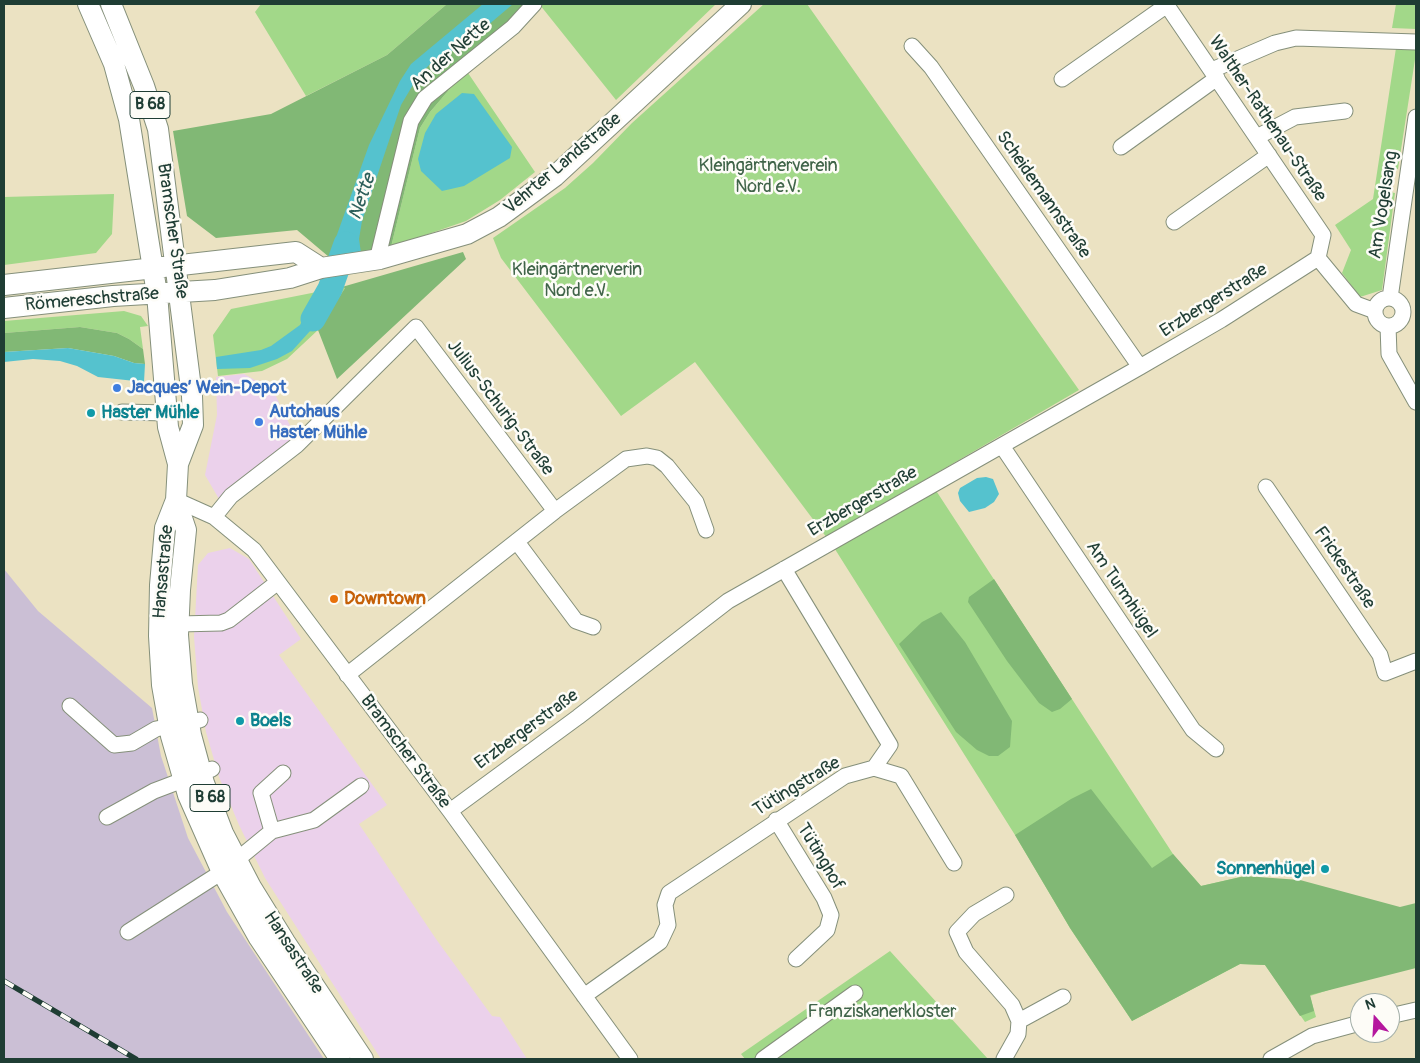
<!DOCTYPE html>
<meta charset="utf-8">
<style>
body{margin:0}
#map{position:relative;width:1420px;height:1063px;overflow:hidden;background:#ebe2c2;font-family:Pangolin,sans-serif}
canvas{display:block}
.frame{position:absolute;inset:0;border:5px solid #1f3d34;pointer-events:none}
.north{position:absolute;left:1350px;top:993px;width:50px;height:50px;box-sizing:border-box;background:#fdfcf7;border:1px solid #a4b0a9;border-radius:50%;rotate:341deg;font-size:14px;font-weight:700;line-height:20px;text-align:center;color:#1f3d34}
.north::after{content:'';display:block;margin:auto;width:18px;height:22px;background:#b5179e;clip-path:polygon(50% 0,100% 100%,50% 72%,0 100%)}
</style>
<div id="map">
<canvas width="1420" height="1063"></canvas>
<div class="frame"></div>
<div class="north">N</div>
</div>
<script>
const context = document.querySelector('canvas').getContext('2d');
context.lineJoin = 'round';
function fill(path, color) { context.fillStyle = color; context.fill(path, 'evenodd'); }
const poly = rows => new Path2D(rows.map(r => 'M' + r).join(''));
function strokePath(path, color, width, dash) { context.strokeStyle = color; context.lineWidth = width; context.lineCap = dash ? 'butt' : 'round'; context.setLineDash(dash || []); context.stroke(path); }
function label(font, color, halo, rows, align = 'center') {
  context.font = font + ' Pangolin,sans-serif'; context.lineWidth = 5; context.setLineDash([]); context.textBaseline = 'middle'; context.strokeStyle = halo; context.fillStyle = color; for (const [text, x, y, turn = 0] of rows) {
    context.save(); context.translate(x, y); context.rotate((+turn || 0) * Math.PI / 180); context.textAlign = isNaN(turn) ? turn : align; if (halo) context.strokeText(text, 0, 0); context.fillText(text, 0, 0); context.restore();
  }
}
const built = poly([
 [244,374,273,390,295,436,219,499,205,475,217,415,216,377],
 [230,548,249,559,301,639,279,655,387,805,359,824,436,939,492,1016,500,1017,527,1059,381,1059,265,878,239,825,219,777,206,732,198,687,194,637,198,565,208,553]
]);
const industrial = poly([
 [4,569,38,611,152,708,161,756,188,838,227,912,324,1059,4,1059]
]);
const green = poly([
 [261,4,447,4,387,55,306,96,255,12],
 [541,4,716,4,616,100,540,5],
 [764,4,807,4,1079,390,861,517,935,489,1173,854,1201,886,1245,876,1341,986,1310,996,1316,1017,1305,1022,1265,965,1240,964,1132,1021,1070,928,1015,835,833,546,695,362,621,416,501,258,493,238,565,188,593,163,632,123],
 [1396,4,1416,5,1416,29,1392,28],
 [1396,48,1416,50,1416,53,1398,169,1387,168,1384,191,1395,193,1382,290,1360,297,1342,273,1351,250,1335,225,1373,199],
 [466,70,535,172,500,200,466,221,391,247,420,128,430,112],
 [114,194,112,234,96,253,4,265,4,197],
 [342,287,345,288,318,330,287,359,262,371,218,376,213,335,231,309],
 [124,311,141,316,148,326,140,327,143,349,129,339,117,333,80,327,4,333,4,321],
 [890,951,988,1059,745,1059,741,1054]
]);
const forest = poly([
 [447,4,541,4,466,70,430,112,420,128,391,247,329,257,297,230,216,238,187,216,173,131,271,114,387,55],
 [463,252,466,259,337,379,318,330,345,288,342,287],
 [80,327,117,333,129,339,143,349,145,364,134,363,114,356,68,348,4,352,4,333],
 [994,579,1072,699,1060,709,1052,712,1039,703,1007,661,968,602,969,597],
 [941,612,965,642,1012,721,1010,747,998,756,989,756,977,750,956,732,899,644,922,622],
 [1091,789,1152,868,1173,854,1201,886,1245,876,1300,880,1400,907,1416,903,1416,968,1310,995,1314,1011,1300,1016,1265,965,1240,964,1132,1021,1070,928,1015,835,1071,799]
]);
const water = poly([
 [483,4,513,4,474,37,430,64,417,78,401,105,362,221,359,239,361,253,329,257,369,145,400,81,411,64],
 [462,93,474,94,512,147,510,158,464,186,442,191,421,171,418,159,425,133,436,114],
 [342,287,319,321,292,351,277,359,250,368,217,369,216,357,261,350,271,346,300,325,317,292],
 [68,348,114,356,134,363,145,364,144,382,98,377,77,366,60,361,33,359,4,362,4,352],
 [986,477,993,479,999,494,994,502,985,508,969,512,960,501,958,493,960,488,977,478]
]);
const river = poly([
 [313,319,330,289,346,244]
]);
const minor = poly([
 [1166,4,1323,235,1318,258],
 [912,46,931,67,1140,367],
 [1212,70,1275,43,1296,38,1416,42],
 [1062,79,1167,5],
 [1257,137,1295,117,1345,111],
 [1121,147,1217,78],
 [1174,222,1269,155],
 [1318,258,1356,304,1375,311],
 [380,259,379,252,411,121,425,98,513,27,534,4],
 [1390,298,1416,117],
 '1375 312a14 14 0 1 1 28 0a14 14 0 1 1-28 0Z',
 [1388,326,1389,354,1416,402],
 [122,412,167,413],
 [1002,446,1193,730,1216,749],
 [1266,487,1380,655,1385,673,1416,661],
 [176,500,214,517,254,550,450,811,630,1059],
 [214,517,231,496,297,445,416,327,555,511],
 [517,542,576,621,593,627],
 [179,624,221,623,229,620,278,582],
 [347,675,555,511,626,459,647,456,657,458,667,466,696,502,706,530],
 [70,706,114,745,132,743,156,729,200,720],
 [874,768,901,776,954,863],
 [450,811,578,717,728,601,1140,367,1221,320,1318,258],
 [107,817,154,791,212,769],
 [776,820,824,898,831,915,827,930,796,959],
 [272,831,314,820,361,786],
 [128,932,222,872,272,831,261,793,283,773],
 [584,996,660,942,668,925,665,905,669,893,845,776,874,768,890,745,784,569],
 [1390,1016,1416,1010],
 [1019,1021,1063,997],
 [763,1059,855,993],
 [1004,1059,1018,1034,1019,1021,1012,1005,966,952,957,932,974,914,1006,895],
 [1271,1059,1312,1036,1360,1023]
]);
const major = poly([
 [88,4,114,64,129,119,157,294,168,427,178,464],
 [111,4,144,86,158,129,192,396,193,425,178,464,176,500,165,528,160,585,159,636,162,685,171,736,188,795,222,872,259,938,340,1059],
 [4,285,296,252,321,268],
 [4,308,113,296,215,290,290,278,321,268,380,259,467,234,499,217,555,176,741,4],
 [176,500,186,530,180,590,178,635,182,684,191,735,204,783,223,833,251,887,285,942,363,1059]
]);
const rail = poly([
 [4,981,136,1059]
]);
const markers = [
 [117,388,5,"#3f7fe0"],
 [91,413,5,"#0f9aa8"],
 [259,422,5,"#3f7fe0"],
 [334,599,5,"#e8710a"],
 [240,721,5,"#0f9aa8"],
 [1325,869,5,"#0f9aa8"]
];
const shields = [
 [150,105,40],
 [210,798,40]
];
const shieldNames = [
 ["B 68",150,105],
 ["B 68",210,798]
];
const streetNames = [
 ["An der Nette",451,55,-41],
 ["Walther-Rathenau-Straße",1267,119,56],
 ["Vehrter Landstraße",563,164,-40],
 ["Scheidemannstraße",1043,195,55],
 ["Am Vogelsang",1384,205,-81],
 ["Bramscher Straße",172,231,82],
 ["Römereschstraße",92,300,-5],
 ["Erzbergerstraße",1214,301,-32],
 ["Julius-Schurig-Straße",500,408,53],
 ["Erzbergerstraße",863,502,-30],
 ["Frickestraße",1344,568,56],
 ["Hansastraße",164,572,-85],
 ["Am Turmhügel",1121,590,56],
 ["Erzbergerstraße",527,730,-36],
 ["Bramscher Straße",405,752,53],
 ["Tütingstraße",797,787,-31],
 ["Tütinghof",820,857,59],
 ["Hansastraße",293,953,57]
];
const parkNames = [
 ["Kleingärtnerverein",768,166],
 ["Nord e.V.",768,187],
 ["Kleingärtnerverin",577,270],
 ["Nord e.V.",577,291],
 ["Franziskanerkloster",882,1012]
];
const shopNames = [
 ["Jacques’ Wein-Depot",127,388],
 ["Autohaus",269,412],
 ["Haster Mühle",269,433]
];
const cultureNames = [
 ["Haster Mühle",101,413],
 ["Boels",250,721],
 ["Sonnenhügel",1315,869,"right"]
];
const foodNames = [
 ["Downtown",344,599]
];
const waterNames = [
 ["Nette",363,197,-71]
];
fill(built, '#ebd1eb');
fill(industrial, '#cbbfd5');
fill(green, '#a2d889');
fill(forest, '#81b875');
fill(water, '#55c2ce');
strokePath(river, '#55c2ce', 25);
strokePath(minor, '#85907b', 17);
strokePath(major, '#85907b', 22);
strokePath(minor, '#fff', 15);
strokePath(major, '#fff', 20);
strokePath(rail, '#1f3d34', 5.5);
strokePath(rail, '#fdfcf7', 4, [11]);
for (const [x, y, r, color] of markers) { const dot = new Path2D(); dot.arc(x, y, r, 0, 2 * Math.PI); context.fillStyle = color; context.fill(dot); strokePath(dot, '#fdfcf7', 2); }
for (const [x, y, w] of shields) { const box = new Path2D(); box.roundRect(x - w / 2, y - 13.5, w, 27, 4); context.fillStyle = '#fdfcf7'; context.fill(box); strokePath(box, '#1f3d34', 1); }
label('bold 16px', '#1f3d34', null, shieldNames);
label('18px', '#1f3d34', '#fdfcf7', streetNames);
label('18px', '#406449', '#fdfcf7', parkNames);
label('bold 18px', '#366cbe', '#fdfcf7', shopNames, 'left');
label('bold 18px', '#0d838f', '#fdfcf7', cultureNames, 'left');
label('bold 18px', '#c56008', '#fdfcf7', foodNames, 'left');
label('italic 19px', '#2c5e5a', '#fdfcf7', waterNames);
</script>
